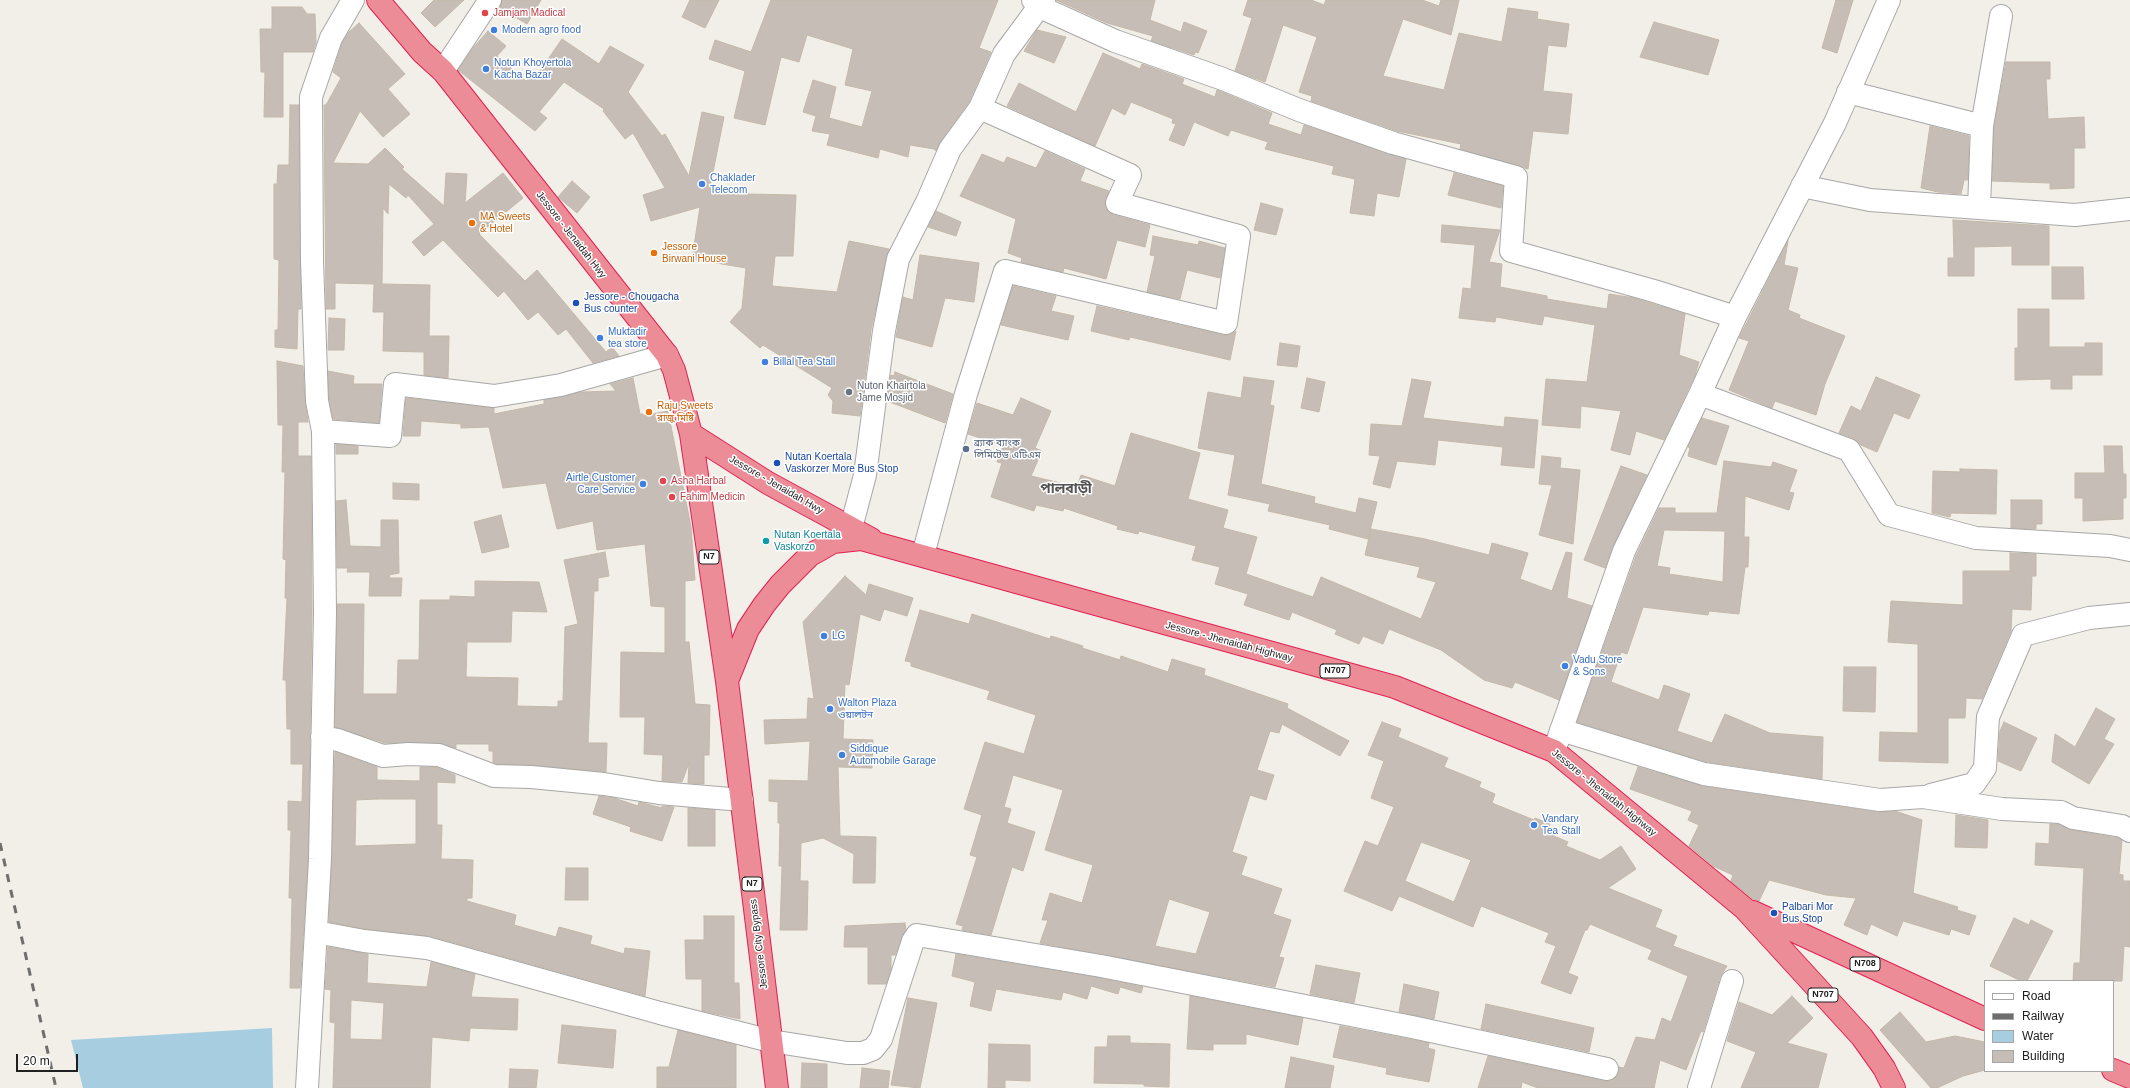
<!DOCTYPE html>
<meta charset="utf-8">
<style>
body{margin:0}
#map{position:relative;width:2130px;height:1088px;overflow:hidden;background:#f1efe7;font-family:Helvetica,sans-serif}
canvas{display:block}
.legend{position:absolute;left:1984px;top:980px;width:130px;height:92px;box-sizing:border-box;background:#fff;border:1px solid #a6a6a6;margin:0;padding:5px 7px;list-style:none;font-size:12px;color:#202020}
.legend li{display:flex;align-items:center;gap:8px;height:20px}
.legend b{width:20px;border:1px solid #a6a6a6}
.scale{position:absolute;left:16px;top:1054px;width:62px;height:18px;box-sizing:border-box;border:2px solid #202020;border-top:0;padding-left:5px;font-size:12px;line-height:14px;white-space:nowrap;color:#202020;-webkit-text-stroke:3px #fff;paint-order:stroke}
</style>
<div id="map">
<canvas width="2130" height="1088"></canvas>
<ul class="legend">
<li><b style="height:5px;background:#fff"></b>Road</li>
<li><b style="height:5px;background:#6e6e6e"></b>Railway</li>
<li><b style="height:11px;background:#a6cee0"></b>Water</li>
<li><b style="height:11px;background:#c6beb6"></b>Building</li>
</ul>
<div class="scale">20 m</div>
</div>
<script>
const context = document.querySelector('canvas').getContext('2d');
context.lineJoin = 'round';
function fill(path, color) { context.fillStyle = color; context.fill(path, 'evenodd'); }
const poly = rows => new Path2D(rows.map(r => 'M' + r).join(''));
function strokePath(path, color, width, dash) { context.strokeStyle = color; context.lineWidth = width; context.lineCap = dash ? 'butt' : 'round'; context.setLineDash(dash || []); context.stroke(path); }
function label(font, color, halo, rows, align = 'center') {
  context.font = font + ' Helvetica,"Noto Sans Bengali",sans-serif'; context.lineWidth = 3; context.setLineDash([]); context.textBaseline = 'middle'; context.strokeStyle = halo; context.fillStyle = color; for (const [text, x, y, turn = 0] of rows) {
    context.save(); context.translate(x, y); context.rotate((+turn || 0) * Math.PI / 180); context.textAlign = isNaN(turn) ? turn : align; if (halo) context.strokeText(text, 0, 0); context.fillText(text, 0, 0); context.restore();
  }
}
const water = poly([
 [272,1028,273,1088,83,1088,71,1040]
]);
const building = poly([
 [434,0,464,0,435,27,421,13,434,0],
 [502,0,541,0,527,24,500,8,502,0],
 [690,0,719,0,705,28,682,17,690,0],
 [771,0,998,0,979,48,991,52,969,102,940,142,936,151,934,149,910,145,908,157,880,149,878,158,827,145,830,134,812,131,816,116,803,112,813,80,836,87,829,118,862,127,872,91,845,85,853,49,807,35,799,62,781,57,765,125,734,118,745,71,709,59,715,40,751,52,771,0],
 [1056,0,1155,0,1150,20,1181,32,1184,22,1207,31,1198,53,1195,52,1194,55,1151,41,1153,36,1107,23,1056,0],
 [1248,0,1311,0,1324,5,1326,0,1422,0,1439,6,1441,0,1459,0,1451,35,1403,19,1383,76,1444,90,1459,33,1502,42,1508,8,1538,12,1537,19,1569,24,1566,47,1548,45,1543,91,1572,94,1568,134,1533,131,1528,169,1460,149,1461,144,1397,131,1311,101,1312,96,1299,92,1317,37,1283,25,1265,82,1235,71,1252,18,1243,15,1248,0],
 [1836,0,1853,0,1837,53,1822,48,1836,0],
 [272,7,302,7,307,14,315,14,316,42,313,52,283,52,283,117,264,117,265,72,261,72,260,29,272,29,272,7],
 [1654,22,1719,40,1708,75,1640,57,1654,22],
 [359,23,405,74,388,89,410,114,383,137,360,111,333,163,368,164,385,148,404,167,402,169,444,206,446,173,467,174,465,203,503,173,523,198,479,234,525,281,537,270,606,352,612,347,619,356,593,363,566,329,558,335,538,312,528,320,504,291,498,297,443,240,424,256,412,242,434,224,408,195,406,198,389,184,388,214,383,208,382,284,430,285,429,336,449,336,448,378,424,375,424,352,383,351,384,312,373,312,374,284,335,283,335,309,326,309,324,105,326,105,341,78,333,72,342,43,349,32,359,23],
 [1037,30,1066,37,1054,63,1024,51,1037,30],
 [488,31,506,46,497,56,526,81,534,72,537,75,562,39,599,64,610,46,644,65,628,92,662,136,665,134,689,176,702,112,724,117,710,187,747,190,747,194,796,195,793,256,775,256,772,286,837,292,849,241,889,249,871,330,860,416,832,413,833,401,828,395,832,388,763,345,760,348,730,322,742,308,746,268,692,259,700,207,651,221,643,195,665,188,633,133,625,139,603,111,604,109,564,82,539,112,547,118,535,131,458,70,473,48,488,31],
 [1103,53,1140,69,1142,64,1184,79,1182,84,1215,97,1217,90,1272,113,1268,124,1301,135,1304,125,1406,159,1399,197,1377,193,1374,216,1350,213,1355,179,1332,174,1334,166,1265,149,1268,142,1231,130,1228,136,1194,122,1184,146,1169,140,1176,124,1172,123,1173,119,1131,102,1125,115,1112,108,1095,146,1007,106,1019,83,1076,112,1103,53],
 [2006,62,2050,62,2050,79,2046,79,2048,119,2084,117,2085,148,2074,148,2074,188,2050,189,2050,183,1992,181,1994,127,2006,62],
 [290,105,299,105,301,309,298,309,297,349,275,347,275,330,278,330,279,260,274,259,274,184,277,184,278,165,289,165,290,105],
 [1930,126,1969,136,1968,180,1964,180,1961,194,1938,192,1921,188,1930,126],
 [1045,151,1085,169,1080,181,1109,191,1105,204,1108,212,1114,215,1150,225,1145,247,1117,240,1106,279,1064,268,1063,272,1021,262,1022,258,1008,253,1016,219,960,196,982,154,1004,163,1007,157,1036,168,1045,151],
 [1454,173,1503,186,1501,208,1448,195,1454,173],
 [572,181,590,197,577,213,558,197,572,181],
 [1261,203,1283,209,1276,235,1254,230,1261,203],
 [936,211,961,222,956,236,928,227,936,211],
 [1953,220,2049,226,2049,265,2012,265,2012,246,1974,247,1974,276,1948,276,1948,258,1954,258,1953,220],
 [1442,225,1500,230,1489,262,1502,264,1500,287,1547,296,1547,299,1607,309,1609,294,1634,298,1685,314,1679,355,1699,362,1695,375,1664,440,1636,431,1630,455,1611,450,1621,411,1581,406,1580,428,1542,425,1546,379,1587,382,1595,325,1544,316,1542,325,1496,317,1495,322,1459,318,1463,288,1471,289,1475,245,1441,242,1442,225],
 [1153,236,1198,245,1199,241,1225,248,1220,278,1187,270,1180,299,1147,292,1155,256,1150,255,1153,236],
 [1788,241,1784,265,1798,268,1788,310,1800,315,1799,318,1845,336,1825,384,1816,415,1775,401,1772,408,1729,390,1749,341,1739,338,1788,241],
 [920,255,979,263,974,302,945,298,932,347,896,337,903,297,913,300,920,255],
 [2052,267,2083,267,2084,299,2052,299,2052,267],
 [1013,286,1056,296,1051,311,1074,316,1068,340,1001,325,1013,286],
 [1097,306,1223,335,1230,335,1236,331,1230,360,1130,337,1129,340,1091,331,1097,306],
 [2018,309,2049,309,2049,347,2085,347,2085,343,2102,343,2102,375,2072,375,2072,389,2051,389,2051,379,2015,380,2015,348,2018,348,2018,309],
 [329,318,345,319,344,350,328,350,329,318],
 [1280,343,1300,346,1297,367,1277,365,1280,343],
 [277,361,303,366,305,402,308,422,298,422,298,456,311,456,312,613,308,859,300,988,290,988,292,898,289,898,291,830,288,830,288,801,302,802,303,764,291,764,291,729,287,729,286,680,283,680,287,598,285,598,286,560,283,559,285,472,282,472,283,425,278,425,277,361],
 [328,371,354,376,353,384,382,384,379,423,333,419,329,400,328,371],
 [895,372,953,394,945,423,887,401,891,375,894,376,895,372],
 [1244,377,1274,381,1270,405,1274,406,1261,484,1315,497,1314,503,1356,513,1359,498,1377,502,1368,539,1329,529,1330,525,1268,511,1270,504,1228,495,1235,455,1198,448,1208,392,1241,398,1244,377],
 [1876,377,1920,395,1909,419,1894,413,1877,452,1861,445,1853,438,1839,433,1851,406,1861,411,1876,377],
 [633,378,640,414,643,414,643,416,668,411,691,527,695,580,685,581,685,642,689,642,695,704,710,705,709,755,704,755,704,784,688,783,689,763,682,782,662,781,663,755,644,754,645,717,620,717,621,652,665,653,665,607,651,606,645,544,597,550,593,521,557,529,546,483,503,488,489,427,461,428,461,424,421,421,420,436,403,436,406,398,494,408,494,414,544,404,544,400,582,392,616,391,610,384,633,378],
 [1307,378,1325,382,1319,412,1301,408,1307,378],
 [1412,379,1431,382,1423,418,1504,427,1505,417,1538,420,1534,468,1501,465,1503,447,1438,440,1435,465,1397,461,1390,488,1373,484,1380,456,1369,455,1371,424,1402,426,1412,379],
 [1021,398,1051,411,1035,448,1042,451,1031,476,1077,487,1081,475,1115,486,1131,433,1200,453,1188,499,1228,510,1223,528,1257,537,1246,574,1313,597,1321,577,1421,619,1436,582,1417,577,1420,567,1365,555,1371,529,1425,539,1489,555,1492,543,1528,553,1520,579,1552,591,1566,552,1572,553,1567,598,1592,606,1559,700,1515,682,1512,688,1484,680,1441,650,1389,629,1383,644,1363,636,1359,644,1335,634,1337,630,1292,612,1289,620,1244,605,1248,594,1215,584,1220,567,1192,560,1196,546,1139,531,1138,534,1117,529,1118,526,1064,508,1063,511,1036,505,1034,511,991,497,1002,463,997,462,1003,446,968,434,977,403,1013,415,1021,398],
 [1702,418,1729,426,1716,465,1688,456,1690,448,1688,447,1702,418],
 [336,444,358,446,358,454,336,454,336,444],
 [2104,446,2122,446,2123,474,2126,474,2126,498,2123,498,2123,519,2083,521,2083,498,2075,498,2075,473,2105,473,2104,446],
 [1542,456,1561,458,1560,468,1580,470,1573,544,1539,535,1552,485,1539,484,1542,456],
 [1724,461,1771,467,1773,462,1797,470,1789,492,1794,493,1789,510,1745,496,1744,537,1749,537,1748,567,1745,567,1739,614,1709,611,1708,615,1643,607,1627,654,1621,652,1611,682,1659,700,1664,685,1690,694,1677,731,1712,743,1725,714,1770,733,1823,737,1822,779,1707,762,1577,722,1636,556,1659,508,1675,508,1675,513,1717,513,1724,461],
 [1664,530,1725,531,1723,582,1669,574,1670,568,1657,566,1664,530],
 [1621,466,1647,475,1613,546,1605,568,1584,560,1621,466],
 [1960,469,1997,470,1996,514,1951,513,1950,517,1932,513,1933,471,1960,472,1960,469],
 [393,483,419,484,419,500,393,499,393,483],
 [346,500,350,546,381,547,381,520,398,520,399,573,389,575,390,578,402,578,401,596,369,596,370,572,347,572,348,568,337,568,336,501,346,500],
 [2011,500,2042,500,2042,524,2036,524,2036,529,2011,528,2011,500],
 [501,515,509,547,482,553,474,522,501,515],
 [605,552,609,576,598,578,598,591,594,591,588,743,607,743,606,772,532,765,496,764,493,762,493,751,489,751,489,744,456,744,456,748,439,743,385,743,335,727,337,604,364,604,363,694,397,694,398,660,419,660,420,600,450,600,450,596,475,597,475,581,539,582,547,612,512,611,511,642,467,642,466,677,518,678,517,706,558,707,558,701,563,701,565,627,578,624,564,560,605,552],
 [2010,553,2036,554,2036,576,2032,576,2031,610,2012,609,2011,631,1982,699,1966,698,1965,718,1948,718,1948,763,1879,761,1880,732,1918,733,1918,644,1888,642,1891,601,1963,605,1963,571,2010,571,2010,553],
 [845,576,866,595,869,584,913,598,907,616,884,609,880,621,860,614,849,685,845,684,843,739,873,740,872,768,838,767,840,836,876,837,875,883,853,883,854,854,823,838,801,843,800,881,808,881,807,930,780,930,782,866,779,866,780,823,778,823,778,802,769,801,769,780,808,781,810,741,765,744,764,720,807,719,808,698,814,699,803,622,845,576],
 [920,610,969,624,972,614,1050,639,1051,636,1083,646,1082,648,1120,660,1121,656,1168,672,1172,659,1205,669,1204,675,1288,704,1287,708,1349,741,1340,756,1282,724,1279,733,1270,731,1257,770,1274,775,1266,800,1250,795,1232,852,1247,857,1241,875,1282,889,1273,914,1291,920,1279,957,1284,958,1275,987,1040,943,1048,920,1042,920,1050,893,1082,903,1093,865,1045,850,1063,790,1013,775,1004,807,1011,809,1007,823,1035,832,1023,871,1012,867,991,935,962,930,963,926,956,924,977,857,970,855,982,815,964,809,985,742,1024,754,1036,715,987,699,990,691,911,666,911,662,905,661,920,610],
 [1169,899,1210,912,1196,954,1155,946,1169,899],
 [1844,667,1876,667,1875,712,1843,711,1844,667],
 [2096,708,2115,719,2104,739,2114,744,2089,784,2052,762,2055,734,2075,747,2096,708],
 [1382,722,1401,729,1398,737,1448,758,1444,767,1481,782,1479,787,1495,794,1492,803,1534,820,1535,818,1550,824,1547,833,1568,842,1566,846,1600,860,1621,846,1636,869,1608,888,1662,910,1655,927,1677,936,1673,946,1727,966,1720,977,1703,1032,1701,1031,1686,1070,1660,1060,1654,1088,1538,1088,1522,1082,1521,1088,1478,1088,1488,1056,1604,1081,1611,1081,1616,1077,1619,1067,1624,1068,1636,1037,1655,1040,1662,1018,1671,1022,1688,976,1648,959,1652,950,1590,924,1587,930,1585,930,1568,973,1578,977,1571,994,1541,983,1556,946,1545,942,1549,933,1481,906,1473,927,1399,896,1392,911,1344,891,1365,841,1378,846,1394,807,1371,798,1384,761,1368,755,1382,722],
 [1421,842,1471,860,1454,902,1405,881,1421,842],
 [2004,722,2037,738,2021,771,1998,761,2000,731,2004,722],
 [335,752,377,767,377,780,420,781,420,767,436,767,455,775,455,783,437,782,437,825,442,825,441,859,473,860,472,898,467,898,467,901,516,915,514,925,556,937,559,927,592,936,590,944,624,954,625,948,650,951,645,996,430,936,366,929,329,922,335,752],
 [377,799,416,799,416,844,355,846,356,800,377,799],
 [1638,767,1702,786,1878,812,1895,811,1922,820,1913,893,1958,907,1957,910,1976,916,1969,935,1951,929,1949,935,1903,921,1897,936,1871,924,1867,935,1844,925,1856,898,1826,895,1769,880,1759,901,1753,899,1731,881,1733,875,1713,866,1689,846,1699,825,1688,820,1692,811,1630,789,1638,767],
 [599,796,614,798,638,806,639,802,662,808,662,806,674,807,662,841,630,831,631,827,593,814,599,796],
 [688,808,715,810,715,846,688,846,688,808],
 [1956,815,1988,820,1987,848,1955,847,1956,815],
 [2050,824,2058,824,2071,830,2118,838,2122,840,2119,874,2123,875,2123,881,2130,881,2130,947,2124,946,2122,981,2073,981,2074,963,2080,963,2084,865,2083,868,2035,865,2036,843,2049,844,2050,824],
 [566,868,588,868,588,900,565,900,566,868],
 [704,916,734,916,734,983,739,983,740,1019,702,1011,702,979,686,979,685,940,704,940,704,916],
 [2014,918,2029,925,2031,920,2053,931,2027,981,2021,981,1990,966,2014,918],
 [905,923,906,930,895,955,891,955,891,969,886,984,868,984,868,947,844,947,845,926,905,923],
 [328,947,368,954,367,983,427,987,431,962,475,974,471,997,518,999,517,1030,470,1028,469,1041,432,1037,430,1088,333,1088,335,1023,330,1022,331,990,325,989,328,947],
 [351,1000,384,1003,382,1040,350,1039,351,1000],
 [956,954,1099,978,1143,987,1141,993,1120,987,1118,994,1091,986,1087,999,1063,992,1061,1000,996,989,991,1011,970,1006,975,982,952,976,956,954],
 [1316,965,1360,973,1354,1003,1310,994,1316,965],
 [1404,984,1439,992,1434,1019,1399,1012,1404,984],
 [1190,996,1303,1018,1298,1045,1246,1034,1246,1044,1213,1044,1213,1050,1187,1049,1190,996],
 [1792,996,1813,1018,1787,1043,1827,1054,1818,1088,1741,1088,1756,1052,1727,1041,1739,1002,1772,1015,1792,996],
 [908,998,937,1003,920,1088,891,1085,908,998],
 [1486,1004,1594,1028,1589,1052,1481,1029,1486,1004],
 [1900,1012,1926,1042,1955,1036,1985,1042,1985,1070,1963,1076,1937,1088,1931,1088,1880,1030,1900,1012],
 [562,1025,616,1030,613,1068,558,1063,562,1025],
 [1340,1026,1429,1043,1428,1048,1435,1050,1429,1082,1386,1074,1387,1068,1333,1057,1340,1026],
 [678,1030,736,1045,736,1088,657,1088,657,1067,669,1067,678,1030],
 [1108,1036,1130,1036,1130,1043,1170,1044,1169,1087,1144,1086,1144,1084,1094,1083,1095,1047,1107,1047,1108,1036],
 [989,1044,1030,1045,1030,1081,1005,1080,1005,1088,988,1088,989,1044],
 [1291,1057,1334,1066,1330,1088,1285,1088,1291,1057],
 [802,1063,827,1064,827,1088,801,1088,802,1063],
 [862,1068,890,1071,888,1088,860,1088,862,1068],
 [510,1069,538,1070,536,1088,509,1088,510,1069]
]);
const street = poly([
 [1033,0,1040,7,1115,41,1223,79,1299,110,1393,143,1516,177,1511,251,1654,291,1735,317],
 [443,71,490,0],
 [1848,92,1982,126],
 [1802,186,1870,200,2075,215,2130,209],
 [1979,208,1982,126,2001,16],
 [1700,394,1849,450,1889,515,1976,538,2110,546,2130,550],
 [323,431,390,436,395,384,494,396,561,385,667,355],
 [851,528,865,475,884,331,898,259,927,202,950,149,980,108,1004,54,1044,0],
 [923,555,966,394,1005,271,1226,323,1239,236,1117,203,1130,175,980,108],
 [1561,730,1704,774,1880,800,1923,797,2002,809,2061,812,2073,818,2122,826,2130,831],
 [322,737,338,740,383,756,408,754,439,755,494,776,531,777,604,784,659,793,742,800],
 [1554,751,1624,551,1700,394,1735,317,1835,123,1889,0],
 [1931,795,1974,784,1985,768,1988,717,2023,635,2089,618,2130,614],
 [316,932,364,941,427,948,660,1013,771,1041,847,1053,863,1053,873,1049,881,1039,913,941,917,935,1101,966,1412,1027,1607,1069],
 [307,1088,320,859,325,613,323,431,317,401,312,261,311,97,331,38,353,0],
 [1699,1088,1732,981]
]);
const highway = poly([
 [378,0,422,52,443,71,667,355,674,370,691,434,768,483,871,539],
 [691,434,727,681,777,1088],
 [727,681,748,629,764,605,780,585,810,555,821,549,833,542,861,539,1395,687,1554,751,1744,908,1862,1037,1884,1068,1894,1088],
 [1753,912,1985,1019],
 [2113,1070,2130,1077]
]);
const rail = poly([
 [0,843,56,1088]
]);
const markers = [
 [485,13,4,"#e0444e"],
 [494,30,4,"#3f7fe0"],
 [486,69,4,"#3f7fe0"],
 [702,184,4,"#3f7fe0"],
 [472,223,4,"#e8710a"],
 [654,253,4,"#e8710a"],
 [576,303,4,"#1a4fb4"],
 [600,338,4,"#3f7fe0"],
 [765,362,4,"#3f7fe0"],
 [849,392,4,"#6b7280"],
 [649,412,4,"#e8710a"],
 [966,449,4,"#5c6f8a"],
 [777,463,4,"#1a4fb4"],
 [663,481,4,"#e0444e"],
 [643,484,4,"#3f7fe0"],
 [672,497,4,"#e0444e"],
 [766,541,4,"#0f9aa8"],
 [824,636,4,"#3f7fe0"],
 [1565,666,4,"#3f7fe0"],
 [830,709,4,"#3f7fe0"],
 [842,755,4,"#3f7fe0"],
 [1534,825,4,"#3f7fe0"],
 [1774,913,4,"#1a4fb4"]
];
const shields = [
 [709,557,20],
 [1335,671,30],
 [752,884,20],
 [1865,964,30],
 [1823,995,30]
];
const shieldNames = [
 ["N7",709,557],
 ["N707",1335,671],
 ["N7",752,884],
 ["N708",1865,964],
 ["N707",1823,995]
];
const healthNames = [
 ["Jamjam Madical",493,13],
 ["Asha Harbal",671,481],
 ["Fahim Medicin",680,497]
];
const shopNames = [
 ["Modern agro food",502,30],
 ["Notun Khoyertola",494,63],
 ["Kacha Bazar",494,75],
 ["Chaklader",710,178],
 ["Telecom",710,190],
 ["Muktadir",608,332],
 ["tea store",608,344],
 ["Billal Tea Stall",773,362],
 ["Airtle Customer",635,478,"right"],
 ["Care Service",635,490,"right"],
 ["LG",832,636],
 ["Vadu Store",1573,660],
 ["& Sons",1573,672],
 ["Walton Plaza",838,703],
 ["ওয়ালটন",838,715],
 ["Siddique",850,749],
 ["Automobile Garage",850,761],
 ["Vandary",1542,819],
 ["Tea Stall",1542,831]
];
const foodNames = [
 ["MA Sweets",480,217],
 ["& Hotel",480,229],
 ["Jessore",662,247],
 ["Birwani House",662,259],
 ["Raju Sweets",657,406],
 ["রাজু মিষ্টি",657,418]
];
const streetNames = [
 ["Jessore - Jenaidah Hwy",571,235,52],
 ["Jessore - Jenaidah Hwy",776,485,30],
 ["Jessore - Jhenaidah Highway",1229,642,15],
 ["Jessore - Jhenaidah Highway",1604,793,39],
 ["Jessore City Bypass",759,944,-97]
];
const transitNames = [
 ["Jessore - Chougacha",584,297],
 ["Bus counter",584,309],
 ["Nutan Koertala",785,457],
 ["Vaskorzer More Bus Stop",785,469],
 ["Palbari Mor",1782,907],
 ["Bus Stop",1782,919]
];
const worshipNames = [
 ["Nuton Khairtola",857,386],
 ["Jame Mosjid",857,398]
];
const serviceNames = [
 ["ব্র্যাক ব্যাংক",974,443],
 ["লিমিটেড এটিএম",974,455]
];
const cultureNames = [
 ["Nutan Koertala",774,535],
 ["Vaskorzo",774,547]
];
const districtNames = [
 ["পালবাড়ী",1066,489]
];
fill(water, '#a6cee0');
fill(building, '#c6beb6');
strokePath(building, '#c4b7a8', 1);
strokePath(street, '#a7a7a7', 24);
strokePath(highway, '#e22153', 24);
strokePath(street, '#fff', 22);
strokePath(highway, '#eb8c96', 22);
strokePath(rail, '#6e6e6e', 3, [8, 8]);
for (const [x, y, r, color] of markers) { const dot = new Path2D(); dot.arc(x, y, r, 0, 2 * Math.PI); context.fillStyle = color; context.fill(dot); strokePath(dot, '#fff', 1.5); }
for (const [x, y, w] of shields) { const box = new Path2D(); box.roundRect(x - w / 2, y - 7, w, 14, 3); context.fillStyle = '#fff'; context.fill(box); strokePath(box, '#202020', 1); }
label('bold 9px', '#202020', null, shieldNames);
label('10px', '#be3a42', '#fff', healthNames, 'left');
label('10px', '#366cbe', '#fff', shopNames, 'left');
label('10px', '#c56008', '#fff', foodNames, 'left');
label('10px', '#202020', '#fff', streetNames);
label('10px', '#164399', '#fff', transitNames, 'left');
label('10px', '#5b616d', '#fff', worshipNames, 'left');
label('10px', '#4e5e75', '#fff', serviceNames, 'left');
label('10px', '#0d838f', '#fff', cultureNames, 'left');
label('bold 14px', '#535353', '#fff', districtNames);
</script>
